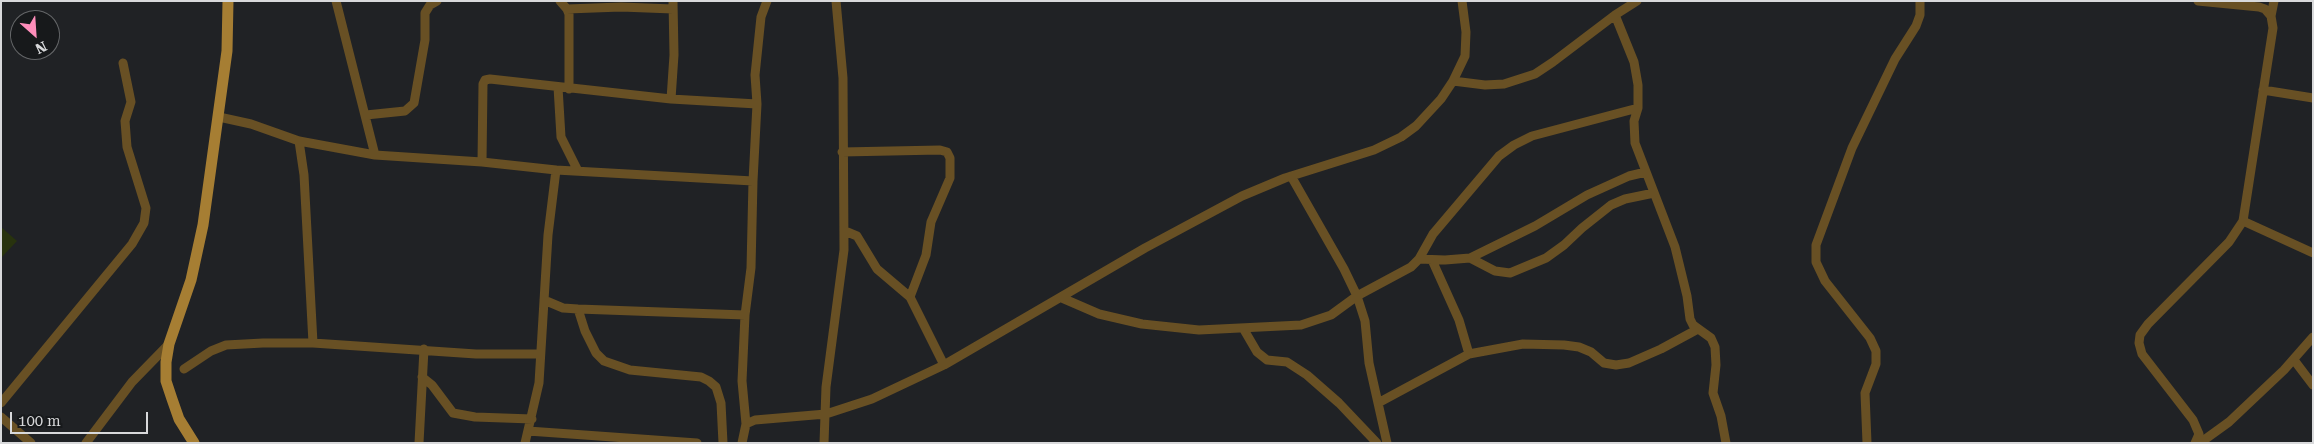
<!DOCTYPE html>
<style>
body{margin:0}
#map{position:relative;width:2314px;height:444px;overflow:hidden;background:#202225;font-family:"Roboto Serif",serif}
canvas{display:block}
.frame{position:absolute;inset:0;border:2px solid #d8d9db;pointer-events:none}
.north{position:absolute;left:10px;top:10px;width:50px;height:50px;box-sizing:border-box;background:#17191b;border:1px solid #646668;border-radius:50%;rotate:154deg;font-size:14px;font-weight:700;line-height:20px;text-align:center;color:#d8d9db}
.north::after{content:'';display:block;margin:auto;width:18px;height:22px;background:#ff8ebb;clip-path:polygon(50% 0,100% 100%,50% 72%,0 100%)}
.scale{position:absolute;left:10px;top:412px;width:138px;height:22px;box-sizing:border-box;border:2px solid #d8d9db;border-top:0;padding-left:6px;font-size:15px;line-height:18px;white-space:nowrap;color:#d8d9db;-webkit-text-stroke:4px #17191b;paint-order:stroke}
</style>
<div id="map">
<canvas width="2314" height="444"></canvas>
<div class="frame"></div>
<div class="north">N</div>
<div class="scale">100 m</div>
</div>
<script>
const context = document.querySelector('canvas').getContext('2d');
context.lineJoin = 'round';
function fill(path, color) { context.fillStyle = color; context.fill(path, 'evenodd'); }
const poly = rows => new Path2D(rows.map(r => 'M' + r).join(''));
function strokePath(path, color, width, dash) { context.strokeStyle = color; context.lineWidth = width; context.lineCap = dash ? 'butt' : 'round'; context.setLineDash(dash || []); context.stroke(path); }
const green = poly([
 [1,227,17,241,1,258]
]);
const minor = poly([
 [336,1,375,155],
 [560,1,567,9,569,14,569,89],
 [567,9,621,7,673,9],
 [1615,15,1634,62,1638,85,1638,108,1634,121,1635,143,1675,247,1687,296,1690,319,1693,325,1711,338,1715,347,1716,365,1713,393,1721,416,1726,443],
 [2271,16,2274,1],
 [1453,81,1485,85,1504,84,1535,74,1553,62,1615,15,1637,1],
 [558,87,561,137,578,171],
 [2263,90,2313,98],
 [671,99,674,55,673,1],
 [366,115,405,111,414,103,425,40,425,13,430,5,437,1],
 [219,117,251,124,299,141,375,155,482,162,556,170,753,181],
 [299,141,304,175,313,343],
 [842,152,940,150,947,152,950,158,950,178,931,222,926,255,910,297,944,365],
 [482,162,483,84,485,80,490,79,671,99,757,104],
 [1291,176,1344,269,1357,296,1365,321,1369,363,1387,443],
 [2243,221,2313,253],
 [845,231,857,236,877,269,910,297],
 [1470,258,1535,226,1587,195,1629,176,1646,172],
 [1419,259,1445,260,1470,258,1495,271,1510,273,1546,258,1564,245,1582,228,1611,205,1625,199,1654,193],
 [1432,260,1459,320,1469,354],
 [1062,298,1099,314,1142,324,1199,330,1301,325,1331,315,1357,296,1411,267,1419,259,1433,234,1499,156,1514,145,1532,136,1638,108],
 [544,300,563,308,578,309,745,315],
 [578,309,585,331,596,353,604,361,630,370,701,377,709,381,716,387,721,403,723,443],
 [1243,328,1257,352,1267,360,1287,362,1307,375,1339,403,1377,443],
 [2294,360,2313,385],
 [184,369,211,351,226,345,263,343,313,343,476,354,540,354],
 [422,377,432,385,453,413,475,417,532,419],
 [1,403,132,244,144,223,146,208,127,147,125,121,131,102,123,63],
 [1378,403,1469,354,1523,344,1564,345,1579,347,1591,352,1604,363,1616,365,1629,363,1661,349,1698,329],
 [1,417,31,443],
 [746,424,742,381,745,315,751,268,753,181,757,104,755,75,761,17,767,1],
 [528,431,697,443],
 [86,443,132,382,169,344],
 [419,443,424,349],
 [525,443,539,383,548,235,556,170],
 [742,443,746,424,755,420,826,414,872,399,944,365,1145,248,1242,196,1285,178,1374,150,1401,137,1416,126,1441,99,1453,81,1465,56,1466,32,1462,1],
 [824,443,826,387,844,250,843,78,836,1],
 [1867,443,1865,393,1876,364,1876,351,1870,338,1825,281,1816,262,1816,245,1852,148,1895,59,1916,26,1920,15,1920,1],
 [2195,443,2199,434,2193,420,2142,354,2139,343,2140,335,2148,324,2229,242,2243,221,2273,28,2271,16,2265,9,2259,7,2198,1],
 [2200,443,2229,422,2284,370,2313,337]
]);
const major = poly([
 [194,443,179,419,172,399,166,381,166,362,169,344,191,280,203,225,227,51,228,1]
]);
fill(green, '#28330e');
strokePath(minor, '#685024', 9);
strokePath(major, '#a67e33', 11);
</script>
